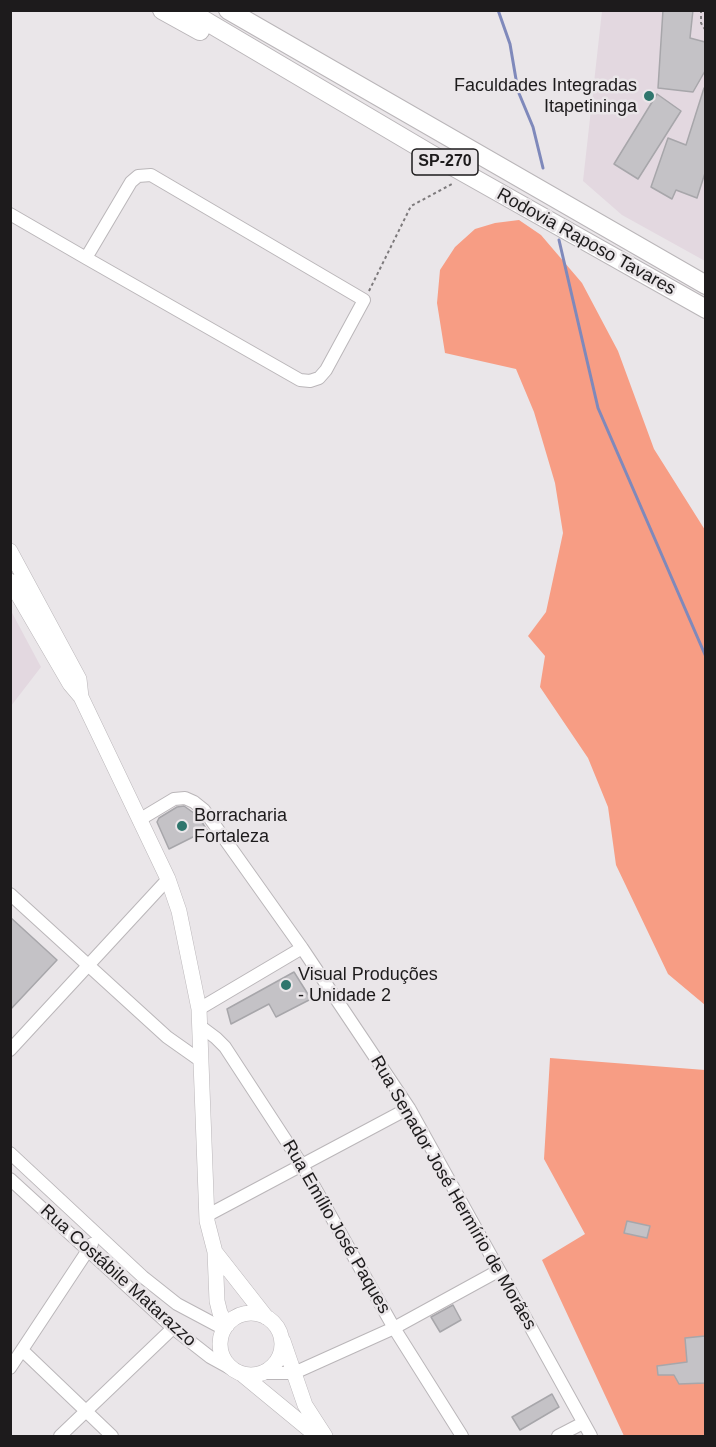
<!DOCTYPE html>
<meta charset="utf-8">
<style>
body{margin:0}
#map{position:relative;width:716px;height:1447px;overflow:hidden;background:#eae6e9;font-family:Helvetica,sans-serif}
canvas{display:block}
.frame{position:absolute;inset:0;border:12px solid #1d1b1c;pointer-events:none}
</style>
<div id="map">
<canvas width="716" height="1447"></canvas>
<div class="frame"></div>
</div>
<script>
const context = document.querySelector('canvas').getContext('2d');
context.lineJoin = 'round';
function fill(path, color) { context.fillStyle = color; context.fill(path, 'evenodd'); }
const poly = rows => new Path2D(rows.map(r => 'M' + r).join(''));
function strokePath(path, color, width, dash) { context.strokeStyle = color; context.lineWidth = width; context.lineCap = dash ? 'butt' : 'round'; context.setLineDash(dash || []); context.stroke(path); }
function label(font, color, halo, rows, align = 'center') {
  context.font = font + ' Helvetica,sans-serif'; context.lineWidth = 5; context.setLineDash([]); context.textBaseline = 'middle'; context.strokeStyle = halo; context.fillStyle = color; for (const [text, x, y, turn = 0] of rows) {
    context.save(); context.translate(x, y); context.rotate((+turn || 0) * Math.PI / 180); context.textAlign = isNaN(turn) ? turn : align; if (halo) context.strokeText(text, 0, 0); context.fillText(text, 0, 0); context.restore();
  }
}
const built = poly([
 [602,11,705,11,705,261,622,215,583,181],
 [10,609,41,667,11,706,10,706]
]);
const green = poly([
 [519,220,541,235,582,283,618,351,654,449,705,530,705,1005,668,974,616,865,608,807,588,758,540,687,545,656,528,636,546,612,563,533,555,483,534,412,516,369,445,353,437,303,440,270,455,247,475,229,495,223],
 [550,1058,705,1070,705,1436,624,1436,542,1260,585,1234,544,1159]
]);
const stream = poly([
 [498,10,510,44,518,91,533,127,543,168],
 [559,240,598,408,706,657]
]);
const building = poly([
 [663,10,693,10,690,38,705,42,705,71,693,92,658,88,663,10],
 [704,88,705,89,705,173,697,198,676,190,672,199,651,187,668,138,686,145,704,88],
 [657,94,681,111,638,179,614,164,657,94],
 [184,806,198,816,207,830,169,849,157,822,159,818,177,807,184,806],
 [10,917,57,960,10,1010,10,917],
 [294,972,311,999,276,1017,269,1004,231,1024,227,1009,294,972],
 [627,1221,650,1226,647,1238,624,1233,627,1221],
 [453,1305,461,1320,440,1332,431,1317,453,1305],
 [705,1336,705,1383,679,1384,674,1375,658,1375,657,1366,687,1362,685,1338,705,1336],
 [552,1394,559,1407,520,1430,512,1417,552,1394]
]);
const path = poly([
 [701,10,701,23,706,31],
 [369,291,411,206,452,184]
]);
const minor = poly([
 [10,214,86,258,300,380,310,381,319,378,326,370,364,300,151,175,138,176,131,182,86,258],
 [139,820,174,799,185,798,194,802,204,810,302,948,409,1108,591,1436],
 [10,894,167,1037,201,1061],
 [199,1009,302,948],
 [200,1026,216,1038,225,1047,302,1165,394,1328,462,1436],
 [10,1050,168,879],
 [10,1153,143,1277,177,1304,224,1329],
 [10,1179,173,1328,210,1357,230,1368],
 [208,1215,409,1108],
 [22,1350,112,1436],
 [10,1368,92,1244],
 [263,1373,294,1373,394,1328,498,1271],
 [60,1436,173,1328],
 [558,1436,583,1423]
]);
const major = poly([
 [10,551,79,679,81,697],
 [10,581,70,684,81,697,168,879,179,911,199,1009,207,1221,215,1252,217,1301,220,1313,227,1325],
 [215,1252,266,1317],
 '220 1344a31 31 0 1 1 62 0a31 31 0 1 1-62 0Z',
 [283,1341,305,1405,325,1436],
 [243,1375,317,1436]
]);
const highway = poly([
 [162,10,200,31],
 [187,10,429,153,706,309],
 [228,10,706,285]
]);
const markers = [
 [649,96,6,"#2f766d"],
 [182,826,6,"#2f766d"],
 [286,985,6,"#2f766d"]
];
const shields = [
 [445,162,66]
];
const shieldNames = [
 ["SP-270",445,162]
];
const poiNames = [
 ["Faculdades Integradas",637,86,"right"],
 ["Itapetininga",637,107,"right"],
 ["Borracharia",194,816],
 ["Fortaleza",194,837],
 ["Visual Produções",298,975],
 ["- Unidade 2",298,996]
];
const streetNames = [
 ["Rodovia Raposo Tavares",586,242,29],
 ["Rua Senador José Hermírio de Morães",453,1193,60],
 ["Rua Emílio José Paques",336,1227,60],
 ["Rua Costábile Matarazzo",118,1276,42]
];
fill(built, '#e3d8e0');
fill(green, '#f79d84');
strokePath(stream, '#7f89bb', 3);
fill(building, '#c4c2c6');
strokePath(building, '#a7a6aa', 1.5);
strokePath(minor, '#bab6b9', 14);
strokePath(major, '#bab6b9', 16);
strokePath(highway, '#bab6b9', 20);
strokePath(path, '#7d7a7c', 2, [3, 3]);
strokePath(minor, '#fff', 12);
strokePath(major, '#fff', 15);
strokePath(highway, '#fff', 18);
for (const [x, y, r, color] of markers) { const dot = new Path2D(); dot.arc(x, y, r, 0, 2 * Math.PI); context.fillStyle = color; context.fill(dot); strokePath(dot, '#eae6e9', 2); }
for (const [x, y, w] of shields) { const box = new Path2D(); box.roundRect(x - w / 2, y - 13, w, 26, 4.5); context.fillStyle = '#eae6e9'; context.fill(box); strokePath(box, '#1d1b1c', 1.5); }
label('bold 16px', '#1d1b1c', null, shieldNames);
label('18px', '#1d1b1c', '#eae6e9', poiNames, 'left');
label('18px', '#1d1b1c', '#eae6e9', streetNames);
</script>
